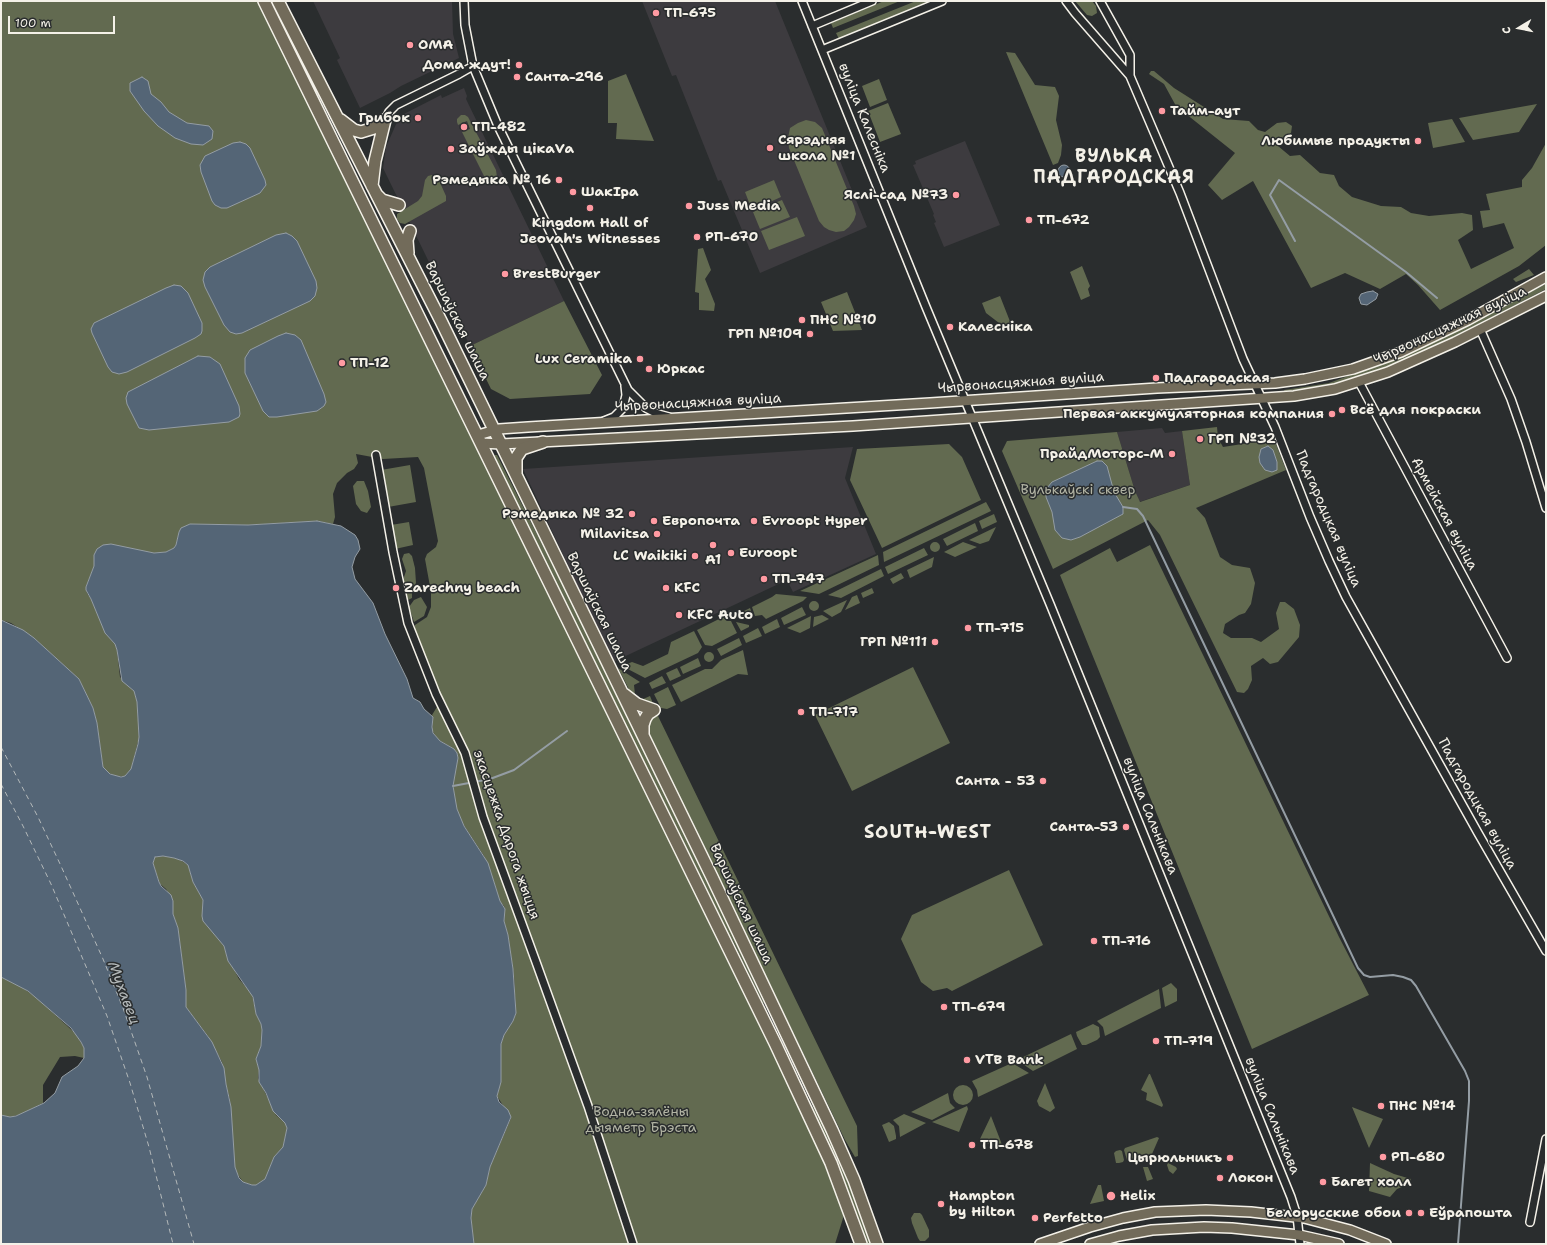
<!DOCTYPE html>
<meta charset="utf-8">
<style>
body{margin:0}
#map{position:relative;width:1547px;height:1245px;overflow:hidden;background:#2a2d2e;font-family:"Shantell Sans",sans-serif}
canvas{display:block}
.frame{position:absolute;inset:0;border:2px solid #f4f1e8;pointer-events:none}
.north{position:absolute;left:1499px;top:8px;width:40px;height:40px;-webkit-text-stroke:3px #2a2d2e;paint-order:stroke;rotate:260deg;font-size:11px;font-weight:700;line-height:16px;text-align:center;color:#f4f1e8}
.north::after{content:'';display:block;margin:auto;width:14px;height:18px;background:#f4f1e8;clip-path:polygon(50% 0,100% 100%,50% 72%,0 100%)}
.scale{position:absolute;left:8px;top:16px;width:107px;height:18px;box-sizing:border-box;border:2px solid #f4f1e8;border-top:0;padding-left:5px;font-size:12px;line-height:14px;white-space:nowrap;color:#f4f1e8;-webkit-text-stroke:3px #2a2d2e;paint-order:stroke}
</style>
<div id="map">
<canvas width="1547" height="1245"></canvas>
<div class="frame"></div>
<div class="north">С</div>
<div class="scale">100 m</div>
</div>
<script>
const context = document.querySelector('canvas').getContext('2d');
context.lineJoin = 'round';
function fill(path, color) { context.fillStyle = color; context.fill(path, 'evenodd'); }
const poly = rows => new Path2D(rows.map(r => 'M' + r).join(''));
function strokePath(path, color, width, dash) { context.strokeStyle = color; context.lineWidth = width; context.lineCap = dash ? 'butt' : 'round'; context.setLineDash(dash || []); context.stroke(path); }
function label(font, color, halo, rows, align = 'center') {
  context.font = font + ' "Shantell Sans",sans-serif'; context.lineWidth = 3; context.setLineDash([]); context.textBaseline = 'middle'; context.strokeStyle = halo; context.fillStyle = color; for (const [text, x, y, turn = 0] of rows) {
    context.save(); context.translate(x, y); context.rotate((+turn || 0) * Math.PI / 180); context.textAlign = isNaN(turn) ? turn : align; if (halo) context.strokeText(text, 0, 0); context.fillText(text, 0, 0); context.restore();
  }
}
const built = poly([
 [313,1,452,1,453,34,459,58,401,86,390,93,360,108,337,60,340,58],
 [642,1,775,1,867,227,760,273,721,180,718,181,676,75,672,76],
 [464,88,467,96,466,99,564,301,470,346,383,168,386,147,397,122,396,120,400,116,441,95,442,98],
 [965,141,1000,225,944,247,934,223,936,222,933,215,934,214,913,165,916,164,915,161],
 [1162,428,1165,433,1182,431,1190,485,1139,502,1135,491,1117,432],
 [853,447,845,478,876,554,793,592,787,580,613,662,523,469]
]);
const green = poly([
 [1,1,258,1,368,223,477,447,550,593,821,1151,845,1212,835,1244,474,1244,471,1218,472,1209,486,1185,490,1167,511,1118,497,1096,501,1082,501,1044,504,1035,513,1021,516,1013,514,976,508,935,504,921,505,911,504,906,500,902,496,888,484,856,461,821,455,803,453,782,458,755,454,749,437,739,432,730,433,719,432,715,440,702,441,696,415,631,415,625,427,617,431,607,431,592,425,559,427,554,436,547,438,541,424,468,418,457,383,459,356,454,358,463,354,469,347,473,337,483,333,494,335,517,333,524,317,521,248,525,190,524,179,532,176,545,174,548,166,552,154,553,146,552,94,555,94,566,86,587,87,593,91,599,108,636,115,644,117,650,120,677,134,691,137,702,139,738,131,769,125,776,116,777,106,771,103,767,97,723,93,708,79,679,34,638,11,623,1,620],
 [884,1,900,1,833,28,831,23],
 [916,1,932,1,839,39,836,33],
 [1075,1,1092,1,1096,6,1097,13,1092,16,1087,15],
 [1006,52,1015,53,1035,85,1055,87,1059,96,1056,120,1062,145,1061,155,1058,163,1053,165],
 [1151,71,1154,71,1174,88,1223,119,1249,121,1258,130,1265,132,1277,123,1286,122,1292,126,1291,133,1286,137,1279,139,1278,146,1290,156,1300,155,1320,173,1334,175,1339,186,1352,197,1381,206,1401,207,1411,213,1429,216,1462,213,1472,215,1473,230,1458,240,1471,269,1514,248,1504,223,1483,228,1480,211,1490,210,1486,194,1522,187,1522,180,1532,168,1546,143,1546,245,1519,266,1440,310,1418,285,1406,274,1380,289,1345,273,1311,288,1253,181,1222,200,1208,185,1235,153,1176,106,1164,84,1149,74],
 [626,74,654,141,616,139,617,123,608,123,608,81],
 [879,79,887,100,870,107,862,86],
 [888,103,901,134,880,142,868,111],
 [1537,104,1519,132,1473,140,1459,118],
 [461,115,465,115,468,117,496,170,497,177,489,182,486,180,462,132,470,129,467,121,458,125,457,122,457,119],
 [1452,119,1465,142,1433,148,1428,123],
 [806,120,815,122,822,128,854,206,856,214,854,220,849,227,844,231,836,232,829,230,824,227,819,221,789,148,788,138,790,128,798,123],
 [432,175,437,176,446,196,446,201,405,224,400,223,397,219,397,214,418,201,422,196,425,180,428,176],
 [774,180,781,197,752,210,745,192],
 [782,200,790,217,760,229,753,212],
 [797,217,805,236,769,250,761,231],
 [703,248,711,270,705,279,715,304,714,311,699,310,699,293,695,292,698,249],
 [1082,266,1090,286,1088,289,1090,296,1081,300,1070,272],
 [1529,269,1534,275,1516,282,1513,279],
 [1546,284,1546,289,1430,349,1406,359,1357,378,1329,385,1285,392,1284,390,1329,383,1415,351],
 [847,292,862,330,833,331,821,302],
 [1000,296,1011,324,1003,326,986,313,982,303],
 [564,301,602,375,590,394,510,399,491,389,470,346],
 [1217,427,1218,438,1223,447,1274,439,1286,470,1196,508,1205,518,1220,557,1232,565,1250,568,1255,583,1251,604,1245,613,1239,615,1225,624,1223,633,1231,638,1252,638,1261,642,1279,629,1276,613,1280,602,1285,602,1294,609,1300,625,1299,637,1278,662,1270,664,1263,658,1251,666,1252,680,1248,689,1244,693,1237,692,1160,535,1148,520,1053,569,1002,451,1007,441,1117,432,1135,491,1140,502,1190,485,1182,431],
 [949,444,962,457,981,500,882,548,850,480,857,449],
 [495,455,497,455,596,651,700,864,764,1003,763,1003,733,941,726,931,494,457],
 [410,465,416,502,388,507,381,470],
 [357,481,364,481,368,491,371,507,367,513,361,511,356,504,353,486],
 [986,502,991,511,884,562,883,552],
 [994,514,997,522,982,529,979,521],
 [409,522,413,545,395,549,391,525],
 [975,523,978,531,947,546,943,539],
 [996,527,989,541,980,544,969,540],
 [963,542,977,547,955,557,944,552],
 '930 547a5 5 0 1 1 10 0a5 5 0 1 1-10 0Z',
 [1150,545,1339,937,1369,995,1252,1049,1060,575,1110,548,1117,562],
 [924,548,928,555,888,574,885,567],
 [409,553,412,556,415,568,416,583,412,590,412,598,408,600,404,593,403,580,406,571,402,559,404,554],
 [878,555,879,565,819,594,800,591],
 [934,557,932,567,910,578,907,570],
 [881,569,884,576,841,598,828,595],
 [901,573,904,578,893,584,890,579],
 [872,588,874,593,863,598,861,593],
 [776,594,807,597,803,601,766,619,762,615,755,616,752,607,772,597],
 [857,595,860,603,845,610,852,597],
 [421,597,427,607,424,616,414,622,409,607,414,600],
 [847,600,841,612,832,617,823,611],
 '809 606a5 5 0 1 1 10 0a5 5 0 1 1-10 0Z',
 [802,607,806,615,784,625,781,618],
 [750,608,753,616,749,620,736,615],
 [822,615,829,619,813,627,814,617],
 [811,616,810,628,800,633,787,628],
 [723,617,727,621,731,621,737,633,712,646,705,645,697,630],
 [777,619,780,627,765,634,762,627],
 [736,622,749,625,749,627,741,631],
 [758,628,762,636,746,643,743,636],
 [694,631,702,647,698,653,645,678,622,666,632,662,643,666,668,654,671,642],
 [739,638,742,645,721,656,717,649],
 [743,650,748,675,738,674,681,702,672,685,705,669,712,669,721,660],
 '704 657a5 5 0 1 1 10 0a5 5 0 1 1-10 0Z',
 [698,658,701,666,683,674,680,667],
 [913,667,950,743,852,791,815,715],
 [618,668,640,682,634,685,635,695,641,700,650,696,654,706,634,699],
 [677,668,681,676,670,681,666,673],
 [662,676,666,683,652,689,649,683],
 [668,687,676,705,667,709,661,708,654,694],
 [654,715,658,716,857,1126,858,1156,855,1157,845,1140,647,729,649,719],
 [163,856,179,859,188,865,193,882,203,900,202,916,224,946,228,961,232,966,239,979,252,994,256,1014,261,1024,262,1030,261,1046,256,1059,259,1070,258,1078,276,1115,285,1123,287,1128,283,1147,274,1157,265,1179,256,1185,252,1185,243,1182,236,1172,234,1162,230,1100,226,1084,222,1062,208,1036,186,1007,186,990,178,928,173,914,173,901,166,889,160,884,153,863,155,857],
 [1009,870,1043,945,952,991,947,988,933,991,921,982,901,939,912,915],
 [1,977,23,988,37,998,77,1035,84,1048,84,1058,75,1056,60,1057,43,1085,43,1103,22,1114,10,1117,1,1115],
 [1171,983,1177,989,1177,1001,1165,1007,1162,988],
 [1159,989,1161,1008,1105,1036,1103,1027,1097,1021],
 [1093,1024,1099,1027,1100,1037,1097,1040,1086,1045,1082,1045,1077,1036,1076,1032],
 [1071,1034,1077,1049,1033,1071,1017,1060],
 [783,1044,811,1104,825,1127,841,1164,872,1244,867,1244,836,1163,781,1045],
 [1012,1063,1029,1073,978,1097,977,1090,972,1081],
 [1149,1074,1150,1074,1163,1105,1162,1107,1146,1100,1147,1093,1141,1090],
 [1045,1083,1055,1108,1050,1112,1039,1106,1037,1101],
 '953 1095a10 10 0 1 1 20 0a10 10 0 1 1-20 0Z',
 [948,1093,950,1103,955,1108,932,1120,911,1112],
 [967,1106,968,1109,959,1132,932,1122],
 [1352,1107,1383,1119,1369,1148],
 [904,1114,926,1123,900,1137,899,1126,893,1120],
 [991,1116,1001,1142,1003,1149,981,1141,980,1139],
 [889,1122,894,1126,896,1136,896,1139,889,1142,882,1125],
 [1157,1137,1159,1138,1152,1154,1129,1160,1127,1160,1124,1150,1125,1148],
 [1120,1150,1122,1151,1124,1160,1123,1162,1119,1163,1116,1163,1114,1153,1116,1151],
 [1168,1163,1176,1167,1177,1169,1173,1174,1169,1171,1167,1165],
 [1370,1163,1394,1174,1411,1179,1410,1184,1397,1189,1390,1197,1369,1191],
 [1143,1167,1148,1167,1153,1179,1147,1181],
 [1098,1185,1101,1185,1104,1201,1090,1204],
 [914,1213,920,1213,922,1215,929,1230,929,1237,925,1241,920,1241,918,1238,912,1223,911,1218]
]);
const water = poly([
 [142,77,148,81,151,94,161,102,169,112,187,123,209,126,213,131,212,139,203,145,191,144,175,138,158,126,144,111,130,91,130,83,142,77],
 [240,142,246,144,250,148,265,180,266,185,260,193,227,208,221,208,215,205,212,201,201,172,200,165,205,156,233,143,240,142],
 '1058 171a6 6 0 1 1 12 0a6 6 0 1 1-12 0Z',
 [286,233,292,236,297,241,316,281,317,288,315,296,310,301,242,333,236,334,230,332,224,325,205,287,203,280,205,272,210,267,276,235,286,233],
 [174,285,181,286,188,293,202,323,202,331,201,334,195,338,127,372,119,374,112,372,108,367,92,333,91,329,94,323,166,288,174,285],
 [1373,291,1378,294,1376,299,1367,305,1361,304,1359,298,1361,294,1367,292,1373,291],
 [286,333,295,335,301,340,324,394,326,402,324,406,317,411,277,417,269,417,263,411,245,373,245,358,250,350,278,336,286,333],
 [198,356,210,357,220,364,239,406,240,414,239,417,229,422,149,430,139,428,127,404,126,398,128,392,198,356],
 [1268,446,1273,450,1277,462,1277,470,1272,472,1265,470,1260,463,1259,457,1261,449,1268,446],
 [1097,461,1102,461,1107,466,1114,492,1123,507,1123,514,1080,537,1071,540,1062,538,1055,530,1052,512,1046,497,1047,488,1052,482,1097,461],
 [317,521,341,526,355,535,358,540,360,549,355,557,352,567,355,579,373,603,385,634,407,679,413,698,420,702,424,709,433,717,432,727,433,733,440,741,454,749,457,753,458,758,453,786,457,809,464,826,488,863,500,901,505,909,504,921,508,935,513,969,516,1013,513,1021,504,1035,501,1044,501,1082,497,1096,499,1102,508,1110,511,1117,490,1167,486,1185,472,1209,471,1218,474,1244,1,1244,1,1115,10,1117,16,1116,44,1103,55,1093,62,1077,78,1066,84,1058,84,1048,81,1042,71,1028,28,991,1,977,1,620,23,630,34,638,79,679,93,708,97,723,103,767,110,774,121,777,125,776,131,769,138,744,139,737,137,702,134,691,122,681,117,650,115,644,105,633,91,599,86,590,86,587,94,566,94,555,97,549,103,545,111,544,154,553,166,552,174,548,176,545,179,532,181,528,190,524,248,525,317,521],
 [155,857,163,856,174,858,183,861,188,865,193,882,203,900,202,916,203,921,224,946,228,961,253,997,256,1014,261,1024,262,1030,261,1046,256,1059,259,1070,259,1082,266,1093,273,1111,285,1123,287,1128,283,1147,274,1157,265,1179,256,1185,252,1185,243,1182,239,1178,235,1167,231,1107,226,1084,224,1068,212,1042,186,1007,186,990,178,928,173,914,173,901,171,895,161,886,159,882,153,863,155,857]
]);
const stream = poly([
 [1295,241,1270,195,1279,180,1406,272,1437,298],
 [1123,507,1137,509,1143,516,1358,968,1364,975,1370,977,1393,975,1403,977,1411,980,1416,986,1465,1071,1469,1081,1469,1101,1458,1244],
 [453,786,490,779,514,770,567,731]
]);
const ferry = poly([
 [1,747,38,817,61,866,103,959,123,1008,147,1077,194,1244],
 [1,784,23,826,51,884,107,1016,130,1083,149,1147,173,1244]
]);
const minor = poly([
 [464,1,465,25,473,66,498,126,628,390,646,408,658,414,669,417],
 [802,1,926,307,1050,604,1291,1197,1297,1216,1300,1244],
 [1066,1,1075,13,1130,76],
 [1100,1,1130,55,1130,76,1180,193,1243,359,1275,427,1310,517,1329,561,1346,597,1478,833,1546,951],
 [812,26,872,1],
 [822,50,942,1],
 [385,120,389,112,396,105,459,74,473,66],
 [1480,329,1511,399,1526,442,1546,508],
 [1359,382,1507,658],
 [604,421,614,417,623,408,626,395,625,386],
 [376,455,393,552,408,623,436,694,465,753,483,817,536,962,588,1106,633,1244],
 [1530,1222,1546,1139]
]);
const major = poly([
 [478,435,499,429,528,427,930,403,1157,388,1275,383,1305,379,1353,369,1401,352,1468,320,1546,277],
 [481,443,501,444,853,426,1294,396,1335,389,1388,372,1455,342,1546,296],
 [1040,1244,1090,1227,1123,1218,1155,1212,1206,1210,1251,1212,1304,1218,1350,1230,1386,1244],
 [1090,1244,1119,1236,1152,1230,1204,1227,1232,1228,1299,1235,1339,1244]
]);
const highway = poly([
 [264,1,775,1043,831,1163,861,1244],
 [278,1,441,321,711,875,832,1130,854,1180,877,1244],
 [341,120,354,130,361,132,374,128,385,120],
 [372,186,375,161,385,120],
 [377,195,382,200,399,205],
 [408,253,407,240,410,231],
 [516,473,516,458,522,449,543,442],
 [624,694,637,704,654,710],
 [643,735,643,725,645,719,648,714,654,710]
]);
const markers = [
 [656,13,4,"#ff9aa2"],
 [410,45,4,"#ff9aa2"],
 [519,65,4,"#ff9aa2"],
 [517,77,4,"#ff9aa2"],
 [1162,111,4,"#ff9aa2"],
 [418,118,4,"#ff9aa2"],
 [464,127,4,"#ff9aa2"],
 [1418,141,4,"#ff9aa2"],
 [770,148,4,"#ff9aa2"],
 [451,149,4,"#ff9aa2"],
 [559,180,4,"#ff9aa2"],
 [573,192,4,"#ff9aa2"],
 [956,195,4,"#ff9aa2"],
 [689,206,4,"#ff9aa2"],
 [590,208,4,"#ff9aa2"],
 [1029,220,4,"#ff9aa2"],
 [697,237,4,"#ff9aa2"],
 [505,274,4,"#ff9aa2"],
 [802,320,4,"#ff9aa2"],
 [950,327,4,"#ff9aa2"],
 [810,334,4,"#ff9aa2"],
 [640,359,4,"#ff9aa2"],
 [342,363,4,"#ff9aa2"],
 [649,369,4,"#ff9aa2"],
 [1156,378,4,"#ff9aa2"],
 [1342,410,4,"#ff9aa2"],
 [1332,414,4,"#ff9aa2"],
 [1200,439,4,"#ff9aa2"],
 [1172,454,4,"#ff9aa2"],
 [632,514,4,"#ff9aa2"],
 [654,521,4,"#ff9aa2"],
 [754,521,4,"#ff9aa2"],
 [657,534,4,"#ff9aa2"],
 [713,545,4,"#ff9aa2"],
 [731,553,4,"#ff9aa2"],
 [695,556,4,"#ff9aa2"],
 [764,579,4,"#ff9aa2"],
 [396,588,4,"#ff9aa2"],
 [666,588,4,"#ff9aa2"],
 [679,615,4,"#ff9aa2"],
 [968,628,4,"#ff9aa2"],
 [935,642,4,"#ff9aa2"],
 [801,712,4,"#ff9aa2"],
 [1043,781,4,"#ff9aa2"],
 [1126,827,4,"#ff9aa2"],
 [1094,941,4,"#ff9aa2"],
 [944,1007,4,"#ff9aa2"],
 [1156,1041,4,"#ff9aa2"],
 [967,1060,4,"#ff9aa2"],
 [1381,1106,4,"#ff9aa2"],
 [972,1145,4,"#ff9aa2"],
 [1383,1157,4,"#ff9aa2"],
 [1230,1158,4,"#ff9aa2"],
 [1220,1178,4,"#ff9aa2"],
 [1323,1182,4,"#ff9aa2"],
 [1111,1196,5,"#ff9aa2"],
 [941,1204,4,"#ff9aa2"],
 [1409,1213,4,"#ff9aa2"],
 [1421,1213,4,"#ff9aa2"],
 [1035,1218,4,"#ff9aa2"]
];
const poiNames = [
 ["ТП-675",664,13],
 ["ОМА",418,45],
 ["Дома ждут!",511,65,"right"],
 ["Санта-296",525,77],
 ["Тайм-аут",1170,111],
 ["Грибок",410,118,"right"],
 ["ТП-482",472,127],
 ["Сярэдняя",778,140],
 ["школа №1",778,156],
 ["Любимые продукты",1410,141,"right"],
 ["Заўжды цікаVа",459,149],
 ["Рэмедыка № 16",551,180,"right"],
 ["ШакІра",581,192],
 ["Яслі-сад №73",948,195,"right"],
 ["Juss Media",697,206],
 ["ТП-672",1037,220],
 ["Kingdom Hall of",590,223,"center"],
 ["Jeovah's Witnesses",590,239,"center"],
 ["РП-670",705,237],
 ["BrestBurger",513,274],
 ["ПНС №10",810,320],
 ["Калесніка",958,327],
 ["ГРП №109",802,334,"right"],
 ["Lux Ceramika",632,359,"right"],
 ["ТП-12",350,363],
 ["Юркас",657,369],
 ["Падгародская",1164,378],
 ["Всё для покраски",1350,410],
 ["Первая аккумуляторная компания",1324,414,"right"],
 ["ГРП №32",1208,439],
 ["ПрайдМоторс-М",1164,454,"right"],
 ["Рэмедыка № 32",624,514,"right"],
 ["Европочта",662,521],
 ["Evroopt Hyper",762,521],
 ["Milavitsa",649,534,"right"],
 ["Euroopt",739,553],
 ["LC Waikiki",687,556,"right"],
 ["A1",713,560,"center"],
 ["ТП-747",772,579],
 ["Zarechny beach",404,588],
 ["KFC",674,588],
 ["KFC Auto",687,615],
 ["ТП-715",976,628],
 ["ГРП №111",927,642,"right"],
 ["ТП-717",809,712],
 ["Санта - 53",1035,781,"right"],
 ["Санта-53",1118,827,"right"],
 ["ТП-716",1102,941],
 ["ТП-679",952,1007],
 ["ТП-719",1164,1041],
 ["VTB Bank",975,1060],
 ["ПНС №14",1389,1106],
 ["ТП-678",980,1145],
 ["РП-680",1391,1157],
 ["Цырюльникъ",1222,1158,"right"],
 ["Локон",1228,1178],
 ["Багет холл",1331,1182],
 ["Hampton",949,1196],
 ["by Hilton",949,1212],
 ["Helix",1120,1196],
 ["Белорусские обои",1401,1213,"right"],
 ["Еўрапошта",1429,1213],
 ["Perfetto",1043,1218]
];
const streetNames = [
 ["вуліца Калесніка",864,118,68],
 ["Варшаўская шаша",457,321,64],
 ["Чырвонасцяжная вуліца",1450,326,-25],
 ["Чырвонасцяжная вуліца",1021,383,-4],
 ["Чырвонасцяжная вуліца",698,403,-3],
 ["Армейская вуліца",1444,514,62],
 ["Падгародцкая вуліца",1328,519,67],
 ["Варшаўская шаша",599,612,64],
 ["Падгародцкая вуліца",1477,804,61],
 ["вуліца Сальнікава",1150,816,68],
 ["экасцежка Дарога жыцця",506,835,71],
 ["Варшаўская шаша",741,904,65],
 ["вуліца Сальнікава",1272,1116,68]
];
const parkNames = [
 ["Вулькаўскі сквер",1078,490],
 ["Водна-зялёны",641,1112],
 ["дыяметр Брэста",641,1128]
];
const waterNames = [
 ["Мухавец",123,993,69]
];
const districtNames = [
 ["ВУЛЬКА",1114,157],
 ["ПАДГАРОДСКАЯ",1114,178],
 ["SOUTH-WEST",928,833]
];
fill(built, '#3d3b3f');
fill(green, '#626a50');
fill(water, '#546576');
strokePath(water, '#949da4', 1);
strokePath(stream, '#949da4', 2);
strokePath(ferry, '#b4b9ba', 1, [5, 4]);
strokePath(minor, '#f4f1e8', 10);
strokePath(major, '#f4f1e8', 12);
strokePath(highway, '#f4f1e8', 14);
strokePath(minor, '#2a2d2e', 7);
strokePath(major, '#726b5a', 9);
strokePath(highway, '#726b5a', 11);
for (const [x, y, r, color] of markers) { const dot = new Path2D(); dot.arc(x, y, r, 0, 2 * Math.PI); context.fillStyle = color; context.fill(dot); strokePath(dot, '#2a2d2e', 1.5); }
label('bold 14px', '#f4f1e8', '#2a2d2e', poiNames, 'left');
label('14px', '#f4f1e8', '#2a2d2e', streetNames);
label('14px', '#b2b4a4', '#2a2d2e', parkNames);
label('italic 15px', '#b4b9ba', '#2a2d2e', waterNames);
context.letterSpacing = '1px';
label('bold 18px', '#f4f1e8', '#2a2d2e', districtNames);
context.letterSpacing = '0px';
</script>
